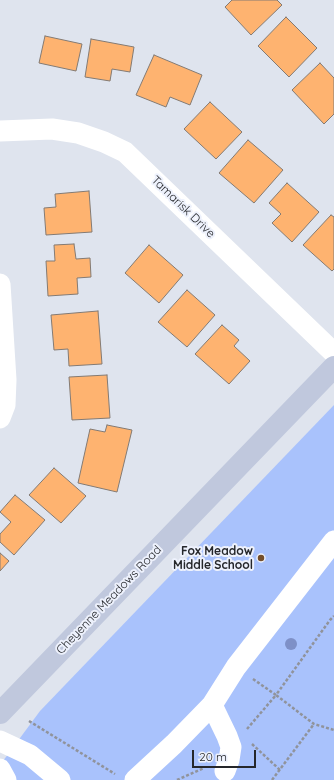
<!DOCTYPE html>
<style>
body{margin:0}
#map{position:relative;width:334px;height:780px;overflow:hidden;background:#dfe4ee;font-family:Quicksand,sans-serif}
canvas{display:block}
.scale{position:absolute;left:192px;top:750px;width:64px;height:18px;box-sizing:border-box;border:2px solid #25272b;border-top:0;padding-left:5px;font-size:12px;line-height:14px;white-space:nowrap;color:#25272b;-webkit-text-stroke:3px #edf1fc;paint-order:stroke}
</style>
<div id="map">
<canvas width="334" height="780"></canvas>
<div class="scale">20 m</div>
</div>
<script>
const context = document.querySelector('canvas').getContext('2d');
context.lineJoin = 'round';
function fill(path, color) { context.fillStyle = color; context.fill(path, 'evenodd'); }
const poly = rows => new Path2D(rows.map(r => 'M' + r).join(''));
function strokePath(path, color, width, dash) { context.strokeStyle = color; context.lineWidth = width; context.lineCap = dash ? 'butt' : 'round'; context.setLineDash(dash || []); context.stroke(path); }
function label(font, color, halo, rows, align = 'center') {
  context.font = font + ' Quicksand,sans-serif'; context.lineWidth = 4; context.setLineDash([]); context.textBaseline = 'middle'; context.strokeStyle = halo; context.fillStyle = color; for (const [text, x, y, turn = 0] of rows) {
    context.save(); context.translate(x, y); context.rotate((+turn || 0) * Math.PI / 180); context.textAlign = isNaN(turn) ? turn : align; if (halo) context.strokeText(text, 0, 0); context.fillText(text, 0, 0); context.restore();
  }
}
const green = poly([
 [334,405,334,780,0,780,0,765,40,711]
]);
const building = poly([
 [232,0,277,0,282,5,251,35,225,7,232,0],
 [286,17,317,48,289,77,258,46,286,17],
 [45,36,82,44,76,71,39,63,45,36],
 [91,39,134,47,130,72,112,69,110,81,85,77,91,39],
 [154,55,202,75,190,105,170,97,166,107,136,95,154,55],
 [320,63,334,78,334,114,324,124,292,90,320,63],
 [210,102,242,132,216,159,184,129,210,102],
 [248,140,283,170,254,203,219,173,248,140],
 [287,183,319,212,292,242,272,223,281,214,269,203,287,183],
 [89,191,92,232,46,235,44,208,56,207,55,194,89,191],
 [331,215,334,217,334,269,332,271,303,245,331,215],
 [74,244,76,259,90,258,91,277,77,278,78,294,48,296,46,261,55,261,54,245,74,244],
 [149,245,183,275,159,303,125,273,149,245],
 [187,290,215,315,187,347,158,322,187,290],
 [98,311,102,364,69,366,68,349,54,350,51,315,98,311],
 [222,325,239,340,234,346,250,361,229,384,195,354,222,325],
 [107,375,110,418,72,420,69,377,107,375],
 [107,425,132,430,117,492,78,483,90,429,105,432,107,425],
 [54,468,86,496,61,523,29,495,54,468],
 [15,495,45,520,14,555,0,542,0,534,11,522,0,512,15,495],
 [0,553,9,561,0,571,0,553]
]);
const path = poly([
 [253,679,276,695,330,620,334,616],
 [29,721,115,774],
 [247,729,276,695,314,724,334,730],
 [252,744,280,770],
 [177,780,204,768],
 [272,780,314,724]
]);
const minor = poly([
 [0,131,52,129,78,133,104,142,125,152,334,353],
 [0,284,6,380,5,405,0,418],
 [212,705,227,736,231,747,229,760,225,771],
 [0,741,30,755,60,780],
 [0,769,6,780],
 [135,780,174,744,212,705,236,667,334,541]
]);
const major = poly([
 [0,713,334,367]
]);
const trees = [
 [291,644]
];
const markers = [
 [261,558,4,"#744e2b"]
];
const streetNames = [
 ["Tamarisk Drive",183,207,44],
 ["Cheyenne Meadows Road",109,600,-46]
];
const poiNames = [
 ["Fox Meadow",253,551],
 ["Middle School",253,565]
];
fill(green, '#a9c2fc');
fill(building, '#feb370');
strokePath(building, '#837a73', 1);
strokePath(path, '#90939b', 2.5, [3, 2]);
strokePath(minor, '#fff', 21);
strokePath(major, '#c0c8dd', 22);
context.fillStyle = '#7e90c7';
for (const [x, y] of trees) { context.beginPath(); context.arc(x, y, 6, 0, 2 * Math.PI); context.fill(); }
for (const [x, y, r, color] of markers) { const dot = new Path2D(); dot.arc(x, y, r, 0, 2 * Math.PI); context.fillStyle = color; context.fill(dot); strokePath(dot, '#edf1fc', 1.5); }
label('12px', '#25272b', '#edf1fc', streetNames);
label('bold 12px', '#25272b', '#edf1fc', poiNames, 'right');
</script>
